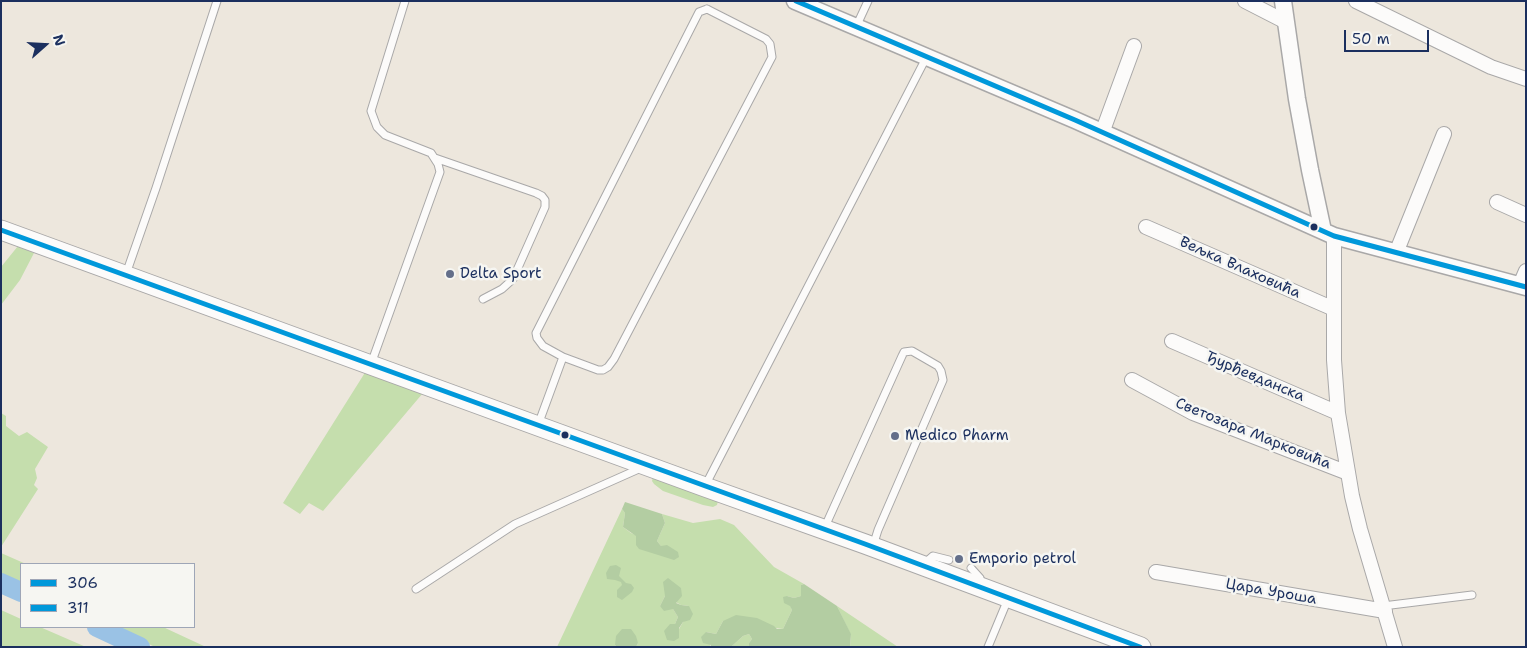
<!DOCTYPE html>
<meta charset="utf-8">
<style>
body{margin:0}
#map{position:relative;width:1527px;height:648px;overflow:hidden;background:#ede7dd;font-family:"Shantell Sans",sans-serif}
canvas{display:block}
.frame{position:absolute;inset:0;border:2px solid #1b2f5e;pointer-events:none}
.legend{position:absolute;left:20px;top:563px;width:175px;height:65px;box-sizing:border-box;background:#f6f6f2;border:1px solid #9ea6b7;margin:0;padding:6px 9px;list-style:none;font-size:15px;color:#1b2f5e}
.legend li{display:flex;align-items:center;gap:10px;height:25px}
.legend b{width:25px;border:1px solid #9ea6b7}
.north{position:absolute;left:20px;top:20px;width:50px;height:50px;-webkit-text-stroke:4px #f6f6f2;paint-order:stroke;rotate:71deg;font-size:14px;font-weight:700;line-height:20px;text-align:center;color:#1b2f5e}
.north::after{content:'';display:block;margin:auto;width:18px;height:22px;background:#1b2f5e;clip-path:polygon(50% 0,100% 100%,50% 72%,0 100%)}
.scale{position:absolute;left:1344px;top:30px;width:85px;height:22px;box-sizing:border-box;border:2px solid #1b2f5e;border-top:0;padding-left:6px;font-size:15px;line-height:18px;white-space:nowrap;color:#1b2f5e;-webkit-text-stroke:4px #f6f6f2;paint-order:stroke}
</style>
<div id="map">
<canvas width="1527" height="648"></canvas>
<div class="frame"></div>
<ul class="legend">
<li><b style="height:6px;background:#0098da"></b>306</li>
<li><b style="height:6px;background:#0098da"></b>311</li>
</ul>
<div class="north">N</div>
<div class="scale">50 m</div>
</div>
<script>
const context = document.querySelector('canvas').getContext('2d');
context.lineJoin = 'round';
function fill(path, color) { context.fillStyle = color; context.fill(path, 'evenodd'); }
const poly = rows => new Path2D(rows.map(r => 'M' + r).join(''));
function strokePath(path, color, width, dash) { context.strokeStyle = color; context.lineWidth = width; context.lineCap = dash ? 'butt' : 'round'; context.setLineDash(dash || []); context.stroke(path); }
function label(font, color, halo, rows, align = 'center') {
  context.font = font + ' "Shantell Sans",sans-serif'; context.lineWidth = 5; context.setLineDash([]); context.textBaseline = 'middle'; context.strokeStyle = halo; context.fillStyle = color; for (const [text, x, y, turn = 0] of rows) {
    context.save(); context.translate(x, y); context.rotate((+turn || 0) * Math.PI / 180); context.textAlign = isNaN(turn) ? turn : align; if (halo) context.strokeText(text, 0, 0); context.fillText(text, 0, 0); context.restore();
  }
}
const green = poly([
 [18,246,34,253,20,280,1,305,1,267],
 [366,371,423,393,323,511,309,503,300,514,283,503],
 [1,413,6,416,6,426,19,436,27,432,48,447,35,469,37,478,34,485,38,489,1,547],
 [653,477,718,501,717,505,713,507,703,505,663,491,654,484,652,481],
 [622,509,625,513,623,527,631,533,661,546,657,541,665,523,662,514,693,523,720,519,734,525,774,567,804,584,801,585,801,596,794,598,787,596,792,610,783,629,723,621,716,634,706,632,711,647,636,647,638,643,615,645,617,647,557,647],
 [665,596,681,605,689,606,683,622,679,629,679,638,675,624,678,617,673,609,660,606],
 [1,553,26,564,21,564,21,584,1,574],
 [837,606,898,647,850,647,851,635],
 [1,610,21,619,21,627,40,627,86,647,1,647],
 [113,627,163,627,206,647,155,647],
 [749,634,752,639,749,643,749,647,731,647,743,636]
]);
const forest = poly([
 [625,502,662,514,665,523,657,541,661,546,667,545,678,552,679,557,674,560,639,549,636,545,636,536,623,527,625,513,622,509],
 [616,565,621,568,619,576,626,583,631,584,634,588,632,592,622,600,617,597,617,590,622,585,621,582,615,580,607,579,606,573,610,566],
 [668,578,681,588,682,596,676,603,681,605,689,606,693,614,690,620,683,622,679,628,679,638,674,641,667,640,664,631,670,624,675,624,678,617,673,609,664,611,660,606,665,596,663,582],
 [804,584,837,606,851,634,850,647,749,647,749,643,752,639,749,634,743,636,731,647,711,647,711,645,703,643,701,637,706,632,716,634,723,621,736,615,757,618,774,626,777,629,783,629,792,610,790,606,784,603,783,597,787,596,794,598,801,596,801,585],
 [622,629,631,629,636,636,638,643,636,647,617,647,615,645,616,636]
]);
const river = poly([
 [1,583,21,592],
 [97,627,140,647]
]);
const service = poly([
 [707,9,766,39,770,44,772,57,614,359,608,367,603,370,598,370,563,357,543,346,537,338,536,333,699,12,707,9],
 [856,27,868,1],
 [435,158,536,193,542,196,545,200,545,207,513,279,502,289,483,299],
 [126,274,156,188,217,1],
 [371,364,440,172,438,164,431,153,385,135,377,127,371,111,405,1],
 [538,425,563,357],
 [705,486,926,58],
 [824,529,902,356,904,352,912,351,938,366,941,371,943,380,878,530,873,546],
 [925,563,933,556,949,560],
 [971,568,980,578,981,585],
 [416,589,515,524,641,468],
 [1383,606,1472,595],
 [988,647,1008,599]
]);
const minor = poly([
 [1245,1,1286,22],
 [1356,1,1491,67,1526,79],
 [1102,133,1134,46],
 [1497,202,1526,215],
 [1146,227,1334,309],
 [1334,236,1334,360,1338,413,1352,496,1360,529,1395,647],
 [1396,253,1444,134],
 [1520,285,1526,271],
 [1172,341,1338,413],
 [1132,380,1193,413,1348,473],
 [1156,572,1385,611]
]);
const tertiary = poly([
 [795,1,1075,120,1334,236,1526,287],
 [1283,1,1297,99,1310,170,1323,231]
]);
const secondary = poly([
 [1,230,705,487,865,544,1141,647]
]);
const bus1 = poly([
 [1,230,865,544,1140,647]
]);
const bus2 = poly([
 [796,1,1075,120,1334,236,1526,287]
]);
const markers = [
 [1314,227,4.5,"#1b2f5e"],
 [450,274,5,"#646f8a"],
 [565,435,4.5,"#1b2f5e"],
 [895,436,5,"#646f8a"],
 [959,559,5,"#646f8a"]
];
const streetNames = [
 ["Вељка Влаховића",1240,268,24],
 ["Ђурђевданска",1255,377,23],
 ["Светозара Марковића",1253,434,22],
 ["Цара Уроша",1271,592,10]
];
const poiNames = [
 ["Delta Sport",460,274],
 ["Medico Pharm",905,436],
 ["Emporio petrol",969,559]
];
fill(green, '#c5dead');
fill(forest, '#b3cda2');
strokePath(river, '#9ac2e5', 20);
strokePath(service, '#a9a8a8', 9);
strokePath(minor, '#a9a8a8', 16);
strokePath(tertiary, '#a9a8a8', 19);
strokePath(secondary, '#a9a8a8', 21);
strokePath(service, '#fcfbfa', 7);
strokePath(minor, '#fcfbfa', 14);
strokePath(tertiary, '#fcfbfa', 16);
strokePath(secondary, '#fcfbfa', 19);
strokePath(bus1, '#0098da', 5);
strokePath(bus2, '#0098da', 5);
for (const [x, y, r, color] of markers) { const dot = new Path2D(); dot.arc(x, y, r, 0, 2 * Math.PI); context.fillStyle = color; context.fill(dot); strokePath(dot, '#f6f6f2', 2); }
label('15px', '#1b2f5e', '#f6f6f2', streetNames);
label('15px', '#1b2f5e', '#f6f6f2', poiNames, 'left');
</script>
